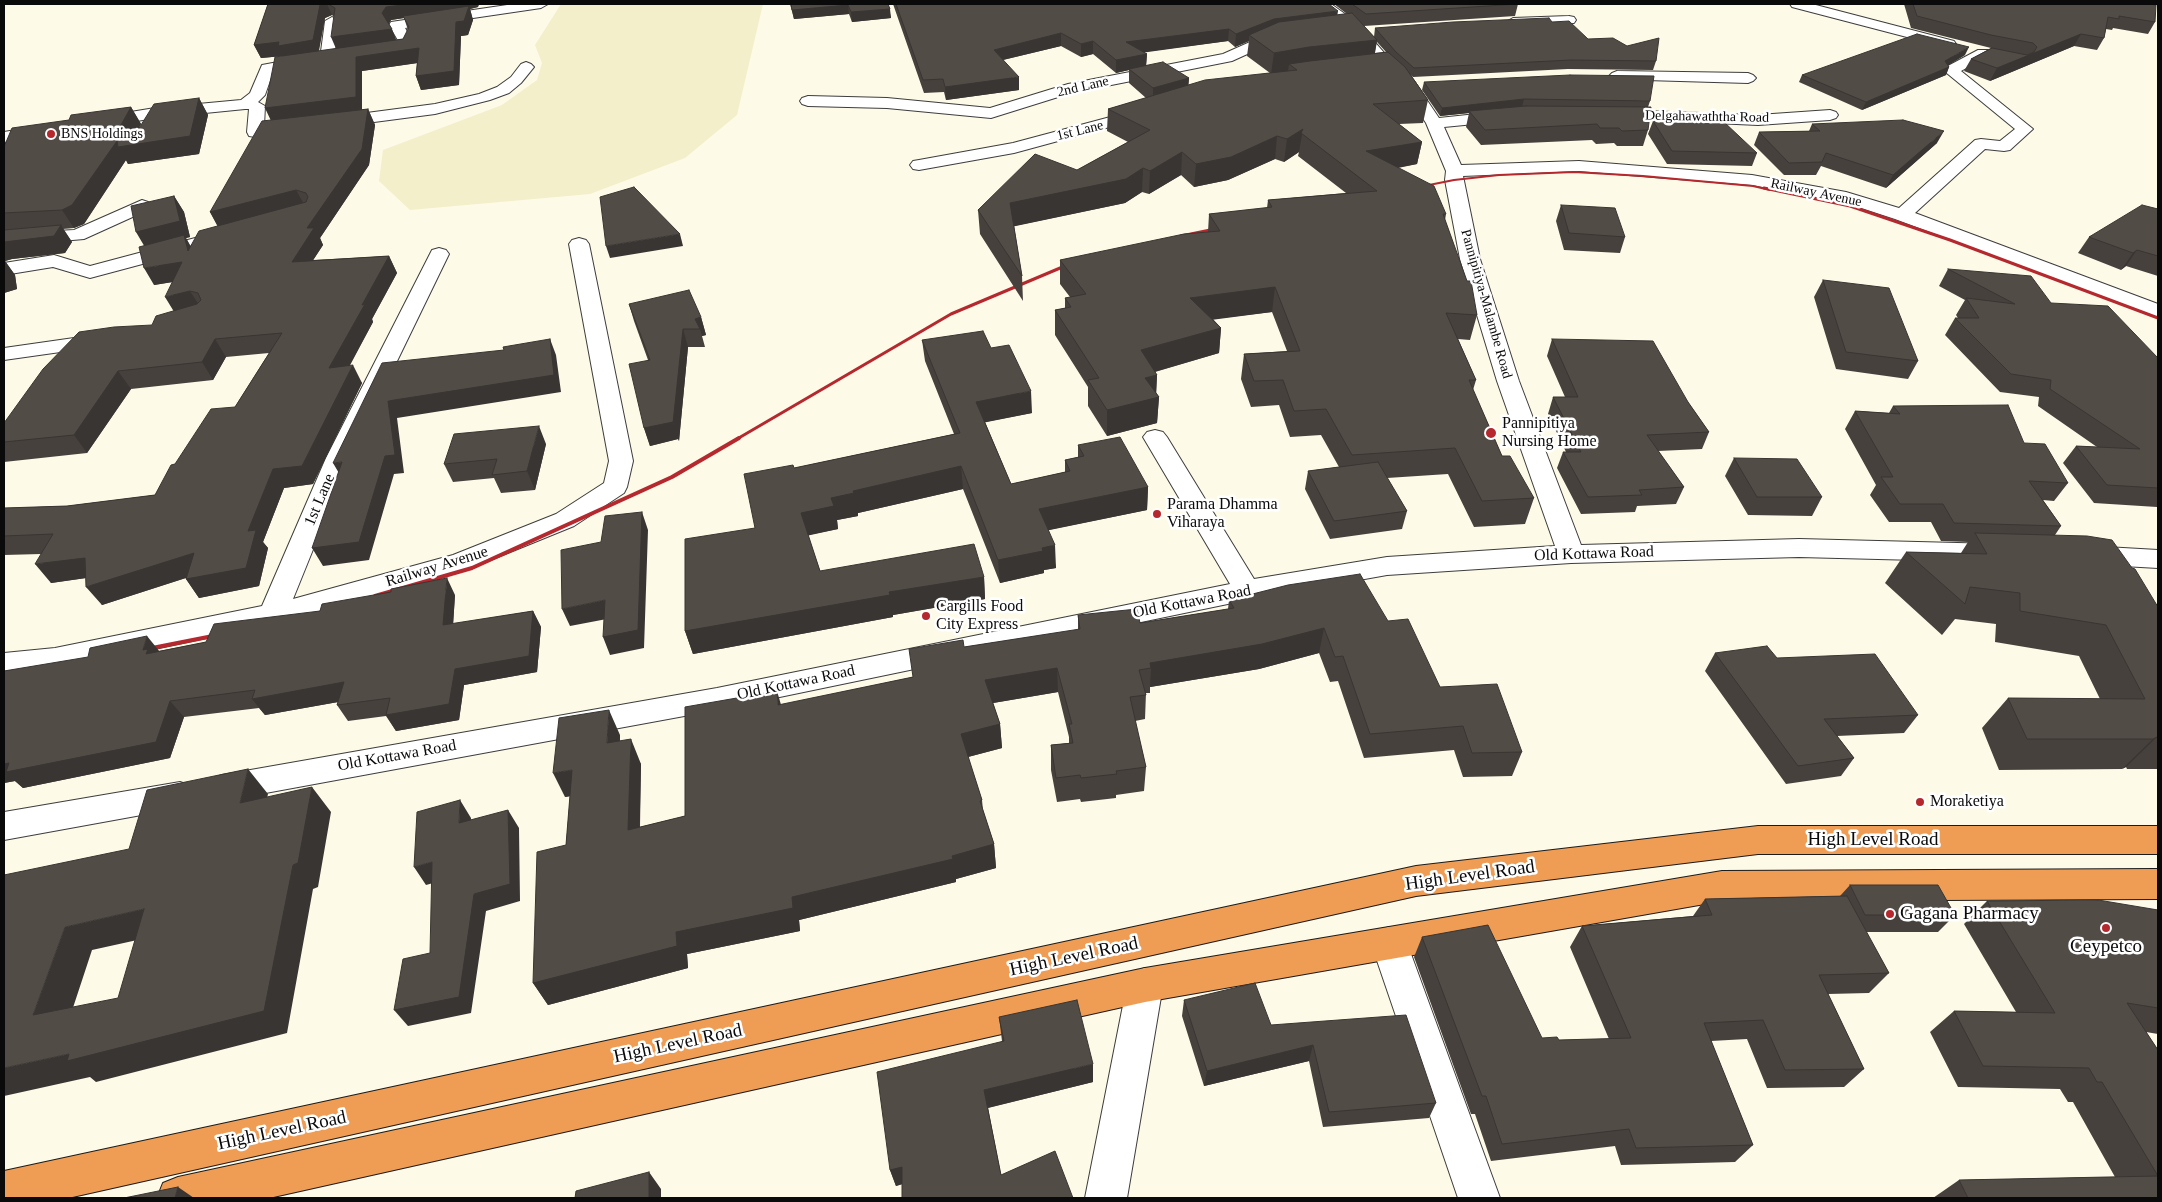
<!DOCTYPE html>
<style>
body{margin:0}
#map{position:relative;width:2162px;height:1202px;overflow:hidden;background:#fefae8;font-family:Georgia,serif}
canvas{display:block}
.frame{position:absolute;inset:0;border:5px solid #0a0a0a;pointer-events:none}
</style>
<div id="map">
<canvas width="2162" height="1202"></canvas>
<div class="frame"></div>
</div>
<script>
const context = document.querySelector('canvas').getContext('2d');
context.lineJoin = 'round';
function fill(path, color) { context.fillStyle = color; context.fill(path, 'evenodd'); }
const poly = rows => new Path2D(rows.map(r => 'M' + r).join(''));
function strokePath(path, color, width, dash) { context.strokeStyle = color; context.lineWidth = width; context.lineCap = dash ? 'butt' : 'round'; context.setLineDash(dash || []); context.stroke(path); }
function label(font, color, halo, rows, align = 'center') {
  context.font = font + ' Georgia,serif'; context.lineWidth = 5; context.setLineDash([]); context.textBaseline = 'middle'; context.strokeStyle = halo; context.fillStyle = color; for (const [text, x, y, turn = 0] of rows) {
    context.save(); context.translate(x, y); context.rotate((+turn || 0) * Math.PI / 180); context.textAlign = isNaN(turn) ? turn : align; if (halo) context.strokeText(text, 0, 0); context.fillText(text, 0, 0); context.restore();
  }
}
const farmland = poly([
 [561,4,763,4,737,115,685,158,590,194,410,210,379,181,383,150,502,105,537,80,542,63,535,45]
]);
const minor = poly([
 [514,4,548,4,541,8,405,28,413,42,408,51,377,55,372,54,370,51,372,48,377,47,398,44,399,42,389,25,391,22,514,4],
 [1315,4,1331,4,1359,24,1393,63,1414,81,1439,118,1505,111,1511,113,1513,116,1511,119,1505,121,1444,127,1461,165,1579,161,1752,175,1846,192,1899,208,1975,140,1981,139,2000,141,2015,129,1943,70,1946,67,1978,50,1988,50,1990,53,1988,56,1961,71,2033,129,2010,150,2004,151,1985,149,1915,213,2158,304,2158,317,1895,219,1843,202,1752,185,1579,171,1463,176,1480,259,1519,381,1581,545,1799,539,1997,544,2006,547,2010,553,2006,559,1997,562,1799,557,1571,563,1387,575,1247,600,717,710,222,801,211,797,206,788,211,779,222,775,717,688,1230,584,1143,437,1147,432,1155,430,1163,432,1167,437,1254,579,1387,557,1555,546,1497,381,1460,259,1445,180,1446,171,1426,123,1402,87,1383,69,1349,30,1315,4],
 [1790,4,1812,4,1954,41,1956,44,1954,47,1949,48,1792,7,1790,4],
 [1569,16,1574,17,1576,20,1574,23,1513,26,1506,22,1513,18,1569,16],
 [332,17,339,21,334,59,332,62,327,63,322,62,320,59,325,21,332,17],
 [1283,32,1288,33,1290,36,1288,39,1276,41,1232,61,1071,93,991,118,887,108,808,106,802,104,800,101,802,98,808,96,887,98,990,108,1068,84,1223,54,1268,34,1283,32],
 [310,56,315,58,318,61,315,64,273,72,265,95,258,102,265,106,264,126,293,122,299,123,301,127,299,131,255,137,249,136,247,132,249,109,245,109,155,118,100,127,94,125,92,122,94,119,100,117,155,108,241,100,250,93,262,65,310,56],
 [526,62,531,64,534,67,521,83,509,93,490,100,435,114,336,127,330,125,328,122,330,119,336,117,435,104,479,94,497,87,511,77,521,64,526,62],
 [1617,71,1748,73,1753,75,1756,78,1753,81,1748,83,1612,79,1609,76,1612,73,1617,71],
 [1144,108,1150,110,1152,113,1150,116,1014,153,919,170,913,169,910,165,913,161,919,160,1013,143,1144,108],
 [1613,110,1758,115,1830,110,1836,112,1838,115,1836,118,1830,120,1758,125,1607,118,1605,115,1607,112,1613,110],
 [45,125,51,126,53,130,51,134,4,142,4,132,45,125],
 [142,200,148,202,151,206,148,210,84,239,4,246,4,234,74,230,142,200],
 [229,229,236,231,239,235,236,239,90,278,53,267,4,275,4,263,54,255,90,266,229,229],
 [579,238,586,240,589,244,633,461,627,487,624,493,574,526,471,568,273,624,55,670,4,675,4,653,55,648,262,606,326,458,432,250,439,248,446,250,449,254,350,458,293,599,453,555,556,514,604,483,609,461,569,244,572,240,579,238],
 [102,334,110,335,113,340,110,345,4,360,4,348,102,334],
 [2088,546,2158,550,2158,568,2088,564,2079,561,2075,555,2079,549,2088,546],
 [180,782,191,786,196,795,191,804,180,808,4,840,4,812,180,782],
 [1389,927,1402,932,1407,943,1500,1198,1458,1198,1371,943,1376,932,1389,927],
 [1145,968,1158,973,1163,985,1127,1198,1085,1198,1127,985,1132,973,1145,968]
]);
const highway = poly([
 [1758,826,2158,826,2158,854,1758,854,1416,896,68,1198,4,1198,4,1171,1416,866,1758,826],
 [2158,869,2158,899,1722,901,1145,1002,269,1198,157,1198,163,1183,178,1177,1145,968,1722,871,2158,869]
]);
const railFar2 = poly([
 [1419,187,1454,180,1499,175,1574,172,1643,176,1753,186,1770,190]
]);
const railFar1 = poly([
 [1764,188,1850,206,1950,240,2158,318],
 [1181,236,1220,228],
 [737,439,951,314,1072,263]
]);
const rail = poly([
 [375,596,472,568,672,477,739,438],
 [142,650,223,634]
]);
const wall = poly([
 [268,4,479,4,478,7,470,9,473,20,468,35,461,36,459,85,421,90,416,76,417,63,362,71,362,110,368,109,375,125,369,165,320,238,323,245,313,260,389,256,397,273,372,319,373,322,349,366,362,383,313,484,284,488,263,542,268,548,259,586,199,598,186,579,186,578,102,605,86,578,51,583,41,554,4,555,4,508,67,506,155,495,175,464,235,407,269,353,226,357,213,380,131,389,87,453,4,462,4,423,174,311,172,282,154,285,174,196,184,212,190,237,186,238,190,246,218,226,210,212,271,120,283,56,261,58,254,45],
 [332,15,334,17,336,49,319,51,325,18],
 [404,18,408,30,403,39,396,40,389,24,391,20],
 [790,4,888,4,891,18,852,22,849,14,794,19],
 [893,4,1329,4,1337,15,1347,14,1334,4,1518,4,1515,16,1364,26,1374,37,1375,28,1552,22,1588,39,1627,46,1656,61,1653,70,1568,69,1413,77,1411,75,1428,100,1423,123,1399,124,1422,142,1417,164,1398,168,1446,214,1445,220,1477,315,1470,340,1458,339,1476,380,1473,390,1502,456,1534,498,1525,524,1474,527,1448,474,1387,478,1407,511,1402,529,1330,539,1305,489,1308,471,1339,467,1321,435,1290,437,1279,405,1251,407,1241,379,1244,354,1287,351,1272,312,1213,319,1221,328,1219,353,1155,372,1157,375,1156,393,1159,397,1157,423,1107,436,1088,406,1088,387,1055,335,1055,310,1065,308,1065,298,1070,297,1060,284,1060,260,1208,232,1209,214,1267,208,1268,200,1346,193,1298,156,1299,152,1284,162,1275,159,1228,180,1194,187,1181,175,1149,194,1142,192,1125,203,1014,226,1022,276,1023,301,980,234,978,210,1077,170,1128,142,1107,131,1108,109,1146,98,1129,83,1129,70,1116,73,1093,54,1081,57,1061,46,1003,60,1019,90,946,100,944,92,924,93],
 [1228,41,1235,47,1249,41,1247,56,1270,73,1188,85,1189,78,1146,65,1147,54,1143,52],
 [1377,41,1377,42,1386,52,1375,53],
 [1904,4,2151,4,2155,22,2148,34,2113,28,2112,30,2106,29,2104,38,2097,50,2074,46,1990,81,1964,71,1971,59,1991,48,1911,28],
 [1965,55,1948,65,1949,67,1946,75,1862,110,1799,82,1802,75],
 [1424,82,1650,101,1648,107,1648,130,1643,146,1617,146,1614,143,1596,144,1592,140,1481,145,1466,127,1469,113,1440,116,1422,90],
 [199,98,208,115,199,154,128,164,126,160,84,224,74,228,63,229,72,242,65,253,12,259,5,261,15,275,17,289,4,293,4,147,69,120,131,107,141,124,135,135],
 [1653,121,1757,153,1752,166,1667,164,1648,134],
 [1812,124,1937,143,1886,188,1821,166,1816,175,1784,175,1754,145,1759,132,1809,131],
 [1561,205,1625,237,1620,253,1564,250,1556,221],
 [2158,209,2158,276,2126,266,2121,270,2078,253,2089,237],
 [1948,269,2051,303,2158,358,2158,508,2157,507,2094,503,2063,463,2076,446,2097,447,2038,406,2039,397,2000,392,1945,335,1955,318,1958,318,1956,315,1965,300,1939,286],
 [1823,280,1918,361,1908,379,1836,369,1814,297],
 [629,304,701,317,706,335,702,336,705,347,688,347,679,441,678,439,650,446,644,428,648,360,634,321],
 [1552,339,1688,402,1709,432,1702,449,1658,451,1684,487,1676,504,1637,506,1635,512,1581,514,1557,468,1563,452,1566,452,1548,414,1553,397,1565,397,1547,356],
 [922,340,991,348,1032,413,985,422,1011,484,1065,472,1065,460,1078,457,1078,445,1148,487,1147,510,1048,530,1056,568,1044,570,1044,573,1000,583,963,489,858,513,858,516,837,520,838,529,808,535,820,571,984,577,985,599,893,615,893,617,693,654,685,631,755,528,794,468,954,434,925,361],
 [1893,406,2024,443,2068,483,2054,501,2043,500,2061,526,2055,535,2158,607,2158,769,2127,769,2126,767,2122,769,1999,770,1982,728,2008,698,2100,699,2079,656,1995,642,1996,624,1955,619,1942,635,1885,583,1906,552,1961,553,1968,542,1941,541,1931,522,1889,522,1870,495,1876,485,1845,429,1855,411,1889,413],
 [546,444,535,490,501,493,494,478,453,482,444,464],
 [1734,458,1822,497,1812,516,1748,515,1725,476],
 [455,595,453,624,533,611,541,627,537,672,464,685,459,720,396,731,386,716,348,721,337,705,338,702,265,715,259,708,184,717,170,758,23,788,15,781,4,783,4,671,159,651],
 [1229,600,1388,621,1440,687,1522,752,1512,776,1463,777,1454,750,1364,758,1338,681,1330,682,1319,653,1259,669,1150,687,1150,693,1146,693,1145,719,1135,721,1146,767,1144,791,1116,795,1116,798,1081,802,1080,799,1057,802,1051,770,1051,745,1069,743,1069,737,1058,692,993,703,1000,724,1002,748,968,757,982,800,983,810,994,844,996,868,956,879,956,882,799,920,800,931,687,954,688,968,548,1005,533,983,566,845,570,796,565,797,620,735,620,741,641,764,640,827,685,816,781,705,913,677,964,647,1078,630,1078,615,1140,623,1228,609],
 [1715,653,1777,658,1918,715,1904,733,1837,736,1854,758,1841,776,1786,784,1705,671],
 [1850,885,1955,915,1938,932,1866,932,1889,973,1869,993,1828,994,1864,1069,1844,1087,1767,1088,1747,1039,1711,1041,1753,1145,1735,1162,1621,1165,1615,1146,1491,1161,1475,1114,1471,1114,1414,957,1422,937,1542,1038,1559,1040,1609,1039,1570,947,1582,926,1693,916,1705,899,1840,896],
 [1987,901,2158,910,2158,1034,2146,1032,2158,1050,2158,1198,1933,1198,1959,1180,2115,1177,2073,1102,2068,1102,2060,1089,1958,1087,1930,1032,1954,1011,2016,1012,1964,924],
 [1184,1000,1271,1025,1436,1103,1429,1118,1323,1127,1309,1061,1204,1086,1182,1016],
 [999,1017,1093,1082,988,1108,1001,1175,902,1184,896,1186,890,1170,1002,1041]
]);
const shadedWall = poly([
 [322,4,327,4,332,15,325,18,318,53,284,59,283,56,261,58,254,45,279,42,320,5],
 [410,4,479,4,478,7,470,9,473,20,468,35,461,36,459,85,421,90,416,76,454,71,403,16,404,18,391,20,387,26,382,13,386,7],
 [848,5,849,14,794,19,792,10],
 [890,9,891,18,852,22,851,12],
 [1338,11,1336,23,1249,35,1249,41,1235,47,1236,34,1274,19],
 [392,29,397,42,337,51,331,37],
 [1229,29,1228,41,1126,55,1126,42],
 [1061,33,1061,46,994,62,994,50],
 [2081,34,2074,46,1990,81,1997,68],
 [1377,40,1373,62,1289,64,1288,71,1271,74,1274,53,1309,47],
 [1093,41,1093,54,1081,57,1081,44],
 [1969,47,1965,55,1942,69,1945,61],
 [419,48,425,62,362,71,362,111,272,123,265,108,356,57],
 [1147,54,1146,67,1129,69,1129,70,1116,73,1116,60],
 [1949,67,1946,75,1862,110,1866,102],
 [1019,77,1019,90,946,100,945,87],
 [1189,78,1188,93,1153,103,1153,88],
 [199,98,208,115,199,154,128,164,126,160,84,224,74,228,62,210,117,141,116,134,131,107,141,124,130,145],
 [1524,99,1522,107,1469,111,1469,113,1440,116,1442,108],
 [368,109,375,125,369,165,320,238,323,245,301,279,292,262,307,228],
 [1303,129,1299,152,1284,162,1287,139],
 [1944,131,1937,143,1886,188,1893,175],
 [1277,136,1275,159,1228,180,1194,187,1196,164],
 [1422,142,1417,164,1362,174,1366,151],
 [1182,152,1181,175,1149,194,1150,171],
 [1143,168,1142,192,1125,203,1011,227,1010,203],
 [296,190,305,206,219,229,210,212],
 [174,196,184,212,190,237,186,238,194,252,146,249,136,232],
 [61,225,72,242,65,253,12,259,5,261,15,275,17,289,4,293,4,242],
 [680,234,683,246,610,258,606,246],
 [2137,250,2126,266,2121,270,2133,253],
 [389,256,397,273,372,319,373,322,339,386,329,368,362,305],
 [182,262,192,279,154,285,144,268],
 [1275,287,1272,312,1188,323,1190,298],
 [190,291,201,308,176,315,165,297],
 [701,317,706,335,702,336,700,329,695,319],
 [1221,328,1219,353,1140,376,1141,350],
 [683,329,688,347,679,441,673,423],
 [215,339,226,357,213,380,202,362],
 [550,339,556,355,561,392,397,418,404,473,394,474,369,560,323,566,312,548,388,401],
 [353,365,362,383,313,484,284,488,263,542,268,548,259,586,199,598,186,579,248,531,273,469],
 [118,371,131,389,87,453,74,435],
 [1157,375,1156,397,1159,397,1157,423,1107,436,1107,410,1145,378],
 [1031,391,1032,413,977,424,976,402],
 [673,422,678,439,650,446,644,428],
 [539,426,546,444,535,490,527,471],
 [342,462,343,480,333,463],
 [961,466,963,489,858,513,858,516,837,520,838,529,806,536,801,513,831,498,853,491],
 [1148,487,1147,510,1040,532,1039,509],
 [642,512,648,530,644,648,610,655,603,637],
 [1055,545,1056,568,1044,570,1044,573,1000,583,998,560,1042,548],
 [194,553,207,571,102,605,86,587],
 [85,558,100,576,51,583,35,564],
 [984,577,985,599,893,615,893,617,693,654,685,631,889,592],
 [447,578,455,595,452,642,443,625],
 [605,600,612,618,570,626,562,609],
 [533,611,541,627,537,672,464,685,459,720,396,731,386,715,455,669],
 [1324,628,1319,653,1259,669,1150,687,1151,668,1150,663],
 [147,636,160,652,157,662,143,650],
 [1057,668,1058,692,987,704,985,680],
 [344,682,355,699,265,715,252,699],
 [777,691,784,715,778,705],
 [170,701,184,717,170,758,23,788,15,781,4,783,4,764],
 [609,710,620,735,618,768,607,743],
 [1000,724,1002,748,964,758,961,734],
 [2157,737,2126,767,2122,769,2153,739],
 [631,739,641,764,639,854,628,830],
 [248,769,268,794,260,828,240,803],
 [572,770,584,794,565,797,553,773],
 [312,787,331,812,318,887,313,889,287,1033,96,1082,90,1077,4,1096,4,1068,69,1054,293,865],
 [460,800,471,818,470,841,459,823],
 [508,810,519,828,520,901,486,911,471,1013,408,1026,394,1010,474,894],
 [994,844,996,868,956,879,956,882,799,920,800,931,687,954,688,968,548,1005,533,983,676,932,792,897,952,856],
 [432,862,444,880,426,885,414,867],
 [144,909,169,933,92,950,63,1038,33,1015,65,927],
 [1313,1045,1309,1061,1204,1086,1207,1071],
 [1093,1064,1093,1082,987,1108,984,1090],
 [902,1167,906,1183,896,1186,890,1170],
 [649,1172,661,1189,661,1198,649,1198],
 [178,1187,194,1198,175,1198]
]);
const building = poly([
 [268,4,322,4,320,5,313,40,278,46,279,42,254,45,268,4],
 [328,4,410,4,386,7,382,13,392,29,331,37,335,8,328,4],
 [791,4,888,4,890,9,851,12,848,5,792,10,791,4],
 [896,4,1329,4,1338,11,1274,19,1236,34,1229,29,1126,42,1147,54,1116,60,1093,41,1081,44,1061,33,994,50,1019,77,945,87,943,79,923,80,896,4],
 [1352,4,1518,4,1366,14,1352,4],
 [1913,4,2149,4,2156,5,2155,22,2119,16,2119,19,2108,17,2104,38,2081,34,1997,68,1971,59,1992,48,2027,55,2034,52,2037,47,2033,43,1991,35,1917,16,1913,4],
 [469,6,464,21,456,22,454,71,416,76,419,48,356,57,356,97,265,108,275,57,403,39,409,27,403,16,469,6],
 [1352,13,1377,40,1309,47,1274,53,1249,35,1279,22,1352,13],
 [1549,18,1552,22,1569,21,1588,39,1613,38,1627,46,1659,38,1656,61,1571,60,1414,68,1396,52,1375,28,1453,22,1549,18],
 [1917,34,1969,47,1945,61,1949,67,1866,102,1802,75,1917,34],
 [1388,52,1405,67,1428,100,1373,104,1422,142,1366,151,1434,186,1446,214,1443,214,1467,281,1471,281,1477,315,1446,313,1476,380,1469,380,1502,456,1510,456,1534,498,1482,501,1455,448,1352,455,1326,409,1294,411,1283,380,1254,381,1244,354,1300,351,1275,287,1190,298,1221,328,1141,350,1157,375,1145,378,1159,397,1107,410,1088,380,1099,378,1055,310,1071,307,1065,298,1086,294,1060,260,1184,234,1220,231,1209,214,1272,207,1268,200,1377,191,1301,133,1303,129,1287,139,1277,136,1231,157,1196,164,1182,152,1150,171,1143,168,1126,179,1010,203,1022,276,978,210,1035,154,1077,170,1150,130,1108,109,1205,80,1297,70,1289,64,1310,61,1388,52],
 [1163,62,1189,78,1153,88,1129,69,1163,62],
 [1570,75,1654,76,1650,101,1524,99,1442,108,1424,82,1570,75],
 [199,98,190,136,118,147,117,141,72,205,62,210,4,213,4,147,12,128,69,120,71,115,131,107,116,134,121,138,133,138,154,104,199,98],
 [1526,106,1651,107,1648,130,1622,131,1619,128,1600,128,1597,124,1485,130,1469,111,1526,106],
 [368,109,362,149,307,228,314,228,292,262,389,256,362,305,365,304,329,368,353,365,302,466,273,469,248,531,256,530,246,568,186,579,194,553,86,587,85,558,35,564,53,534,4,536,4,508,67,506,155,495,171,465,175,464,211,409,235,407,282,333,215,339,202,362,118,371,74,435,4,442,4,423,43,369,79,332,114,327,152,325,156,316,197,304,201,300,198,293,190,291,165,297,182,262,144,268,139,247,184,235,188,251,199,231,306,202,308,197,306,193,296,190,210,212,262,121,368,109],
 [1903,120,1944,131,1893,175,1826,153,1822,162,1789,163,1759,132,1820,131,1812,124,1903,120],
 [1653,121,1724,122,1757,153,1672,151,1653,121],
 [634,187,680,234,606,246,600,197,634,187],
 [174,196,180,221,136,232,131,206,174,196],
 [1561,205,1615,208,1625,237,1569,233,1561,205],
 [2142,205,2158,209,2158,256,2137,250,2133,253,2089,237,2142,205],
 [61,225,54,236,4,242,4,230,61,225],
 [1948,269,2031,276,2051,303,2108,306,2158,358,2158,488,2107,485,2076,446,2140,449,2050,389,2051,380,2011,374,1955,318,1979,318,1966,298,2015,304,1948,269],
 [1823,280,1889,288,1918,361,1846,352,1823,280],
 [689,290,701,317,695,319,700,329,683,329,673,423,673,422,644,428,629,364,650,360,629,304,689,290],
 [983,331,991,348,1009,345,1031,391,976,402,1011,484,1070,471,1065,460,1084,456,1078,445,1120,437,1148,487,1039,509,1055,545,1042,548,1043,551,998,560,961,466,853,491,854,493,831,498,834,506,801,513,820,571,974,544,984,577,889,592,890,595,685,631,685,539,755,528,744,474,793,465,794,468,960,433,922,340,983,331],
 [550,339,554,375,388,401,395,455,385,456,359,542,312,548,342,462,333,463,382,363,504,350,503,347,550,339],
 [1552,339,1653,341,1688,402,1709,432,1647,435,1684,487,1639,490,1642,495,1588,497,1563,452,1581,452,1553,397,1578,397,1552,339],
 [2008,405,2024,443,2045,444,2068,483,2029,481,2061,526,1954,523,1943,504,1900,504,1881,477,1893,477,1855,411,1900,414,1893,406,2008,405],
 [539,426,527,471,492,475,497,459,444,464,454,434,539,426],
 [1734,458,1797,459,1822,497,1757,497,1734,458],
 [1378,462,1407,511,1334,521,1308,471,1378,462],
 [642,512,638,630,603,637,605,600,562,609,561,550,601,542,605,516,642,512],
 [1975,533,2087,536,2112,540,2132,568,2135,569,2158,607,2158,739,2157,737,2153,739,2027,739,2008,698,2145,699,2106,625,2020,611,2020,593,1970,587,1965,604,1906,552,1987,554,1975,533],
 [1360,574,1388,621,1408,619,1440,687,1497,684,1522,752,1472,753,1463,726,1370,734,1343,656,1335,657,1324,628,1262,644,1150,663,1151,668,1139,670,1146,695,1130,697,1146,767,1116,771,1117,774,1081,778,1080,775,1056,778,1051,745,1073,743,1069,724,1072,724,1057,668,985,680,1000,724,961,734,982,800,980,801,994,844,952,856,953,859,792,897,793,908,676,932,677,946,533,983,537,852,566,845,572,770,553,773,559,718,609,710,607,743,631,739,628,830,685,816,685,707,777,691,778,705,913,677,909,649,963,640,964,647,1080,629,1078,615,1137,609,1140,623,1234,608,1229,600,1288,585,1360,574],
 [447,578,443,625,533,611,529,656,455,669,449,704,386,715,390,698,337,705,344,682,252,699,255,690,170,701,156,742,6,772,9,763,4,764,4,671,88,657,90,648,147,636,143,650,148,649,146,654,206,642,214,624,320,611,322,604,391,592,391,589,447,578],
 [1767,646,1777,658,1875,654,1918,715,1824,719,1854,758,1798,766,1715,653,1767,646],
 [248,769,240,803,312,787,298,863,293,865,264,1011,67,1061,69,1054,4,1068,4,875,129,849,147,790,248,769],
 [144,909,118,998,33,1015,65,927,144,909],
 [460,800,459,823,508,810,510,884,474,894,459,997,394,1010,403,959,430,953,432,862,414,867,417,812,460,800],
 [1850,885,1938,885,1955,915,1865,915,1850,885],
 [1847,896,1889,973,1819,975,1864,1069,1785,1070,1763,1020,1704,1023,1753,1145,1636,1148,1629,1129,1502,1144,1486,1096,1482,1096,1422,937,1488,925,1542,1038,1557,1037,1559,1040,1631,1038,1582,926,1712,915,1705,899,1847,896],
 [2098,900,2158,910,2158,1008,2127,1003,2158,1050,2158,1198,1968,1198,1959,1180,2158,1176,2102,1082,2097,1082,2089,1068,1983,1066,1954,1011,2055,1013,1987,901,2098,900],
 [1255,983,1271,1025,1406,1015,1436,1103,1329,1112,1313,1045,1207,1071,1184,1000,1255,983],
 [1077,1000,1093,1064,984,1090,1001,1175,1055,1151,1073,1198,902,1198,902,1167,890,1170,877,1072,1004,1041,999,1017,1077,1000],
 [649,1172,649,1198,575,1198,576,1191,649,1172],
 [178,1187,175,1198,124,1198,178,1187]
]);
const markers = [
 [51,134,5,"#b4282e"],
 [1491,433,6,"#b4282e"],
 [1157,514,5,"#b4282e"],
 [926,616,5,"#b4282e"],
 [1920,802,5,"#b4282e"],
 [1890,914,5,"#b4282e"],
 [2106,928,5,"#b4282e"]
];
const farStreetnames = [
 ["2nd Lane",1083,87,-13],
 ["Delgahawaththa Road",1707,117,1],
 ["1st Lane",1080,131,-14],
 ["Railway Avenue",1816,193,12],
 ["Pannipitiya-Malambe Road",1486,304,74]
];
const farPoinames = [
 ["BNS Holdings",61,134]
];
const poiNames = [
 ["Pannipitiya",1502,424],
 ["Nursing Home",1502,442],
 ["Parama Dhamma",1167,505],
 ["Viharaya",1167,523],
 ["Cargills Food",936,607],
 ["City Express",936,625],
 ["Moraketiya",1930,802]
];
const streetNames = [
 ["1st Lane",320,500,-67],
 ["Old Kottawa Road",1594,554,-2],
 ["Railway Avenue",437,567,-17],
 ["Old Kottawa Road",1192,602,-11],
 ["Old Kottawa Road",796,683,-12],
 ["Old Kottawa Road",397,756,-10]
];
const nearStreetnames = [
 ["High Level Road",1873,840],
 ["High Level Road",1470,876,-8],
 ["High Level Road",1074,957,-12],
 ["High Level Road",678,1044,-12],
 ["High Level Road",282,1131,-12]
];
const nearPoinames = [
 ["Gagana Pharmacy",1900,914],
 ["Ceypetco",2106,947,"center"]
];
fill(farmland, '#f2efca');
strokePath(minor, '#3d3d3d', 2);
strokePath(highway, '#1b1b1b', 2);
fill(minor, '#fff');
fill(highway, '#ef9c55');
strokePath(railFar2, '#b4282e', 2);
strokePath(railFar1, '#b4282e', 3);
strokePath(rail, '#b4282e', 4);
fill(wall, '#47413d');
fill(shadedWall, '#393532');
fill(building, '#524c47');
strokePath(building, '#393532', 1);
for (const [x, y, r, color] of markers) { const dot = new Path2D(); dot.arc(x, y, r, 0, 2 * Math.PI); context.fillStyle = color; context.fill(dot); strokePath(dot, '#fff', 2); }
label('14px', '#0a0a0a', '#fff', farStreetnames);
label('14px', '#0a0a0a', '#fff', farPoinames, 'left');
label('16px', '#0a0a0a', '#fff', poiNames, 'left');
label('16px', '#0a0a0a', '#fff', streetNames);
label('19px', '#0a0a0a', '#fff', nearStreetnames);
label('19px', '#0a0a0a', '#fff', nearPoinames, 'left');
</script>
